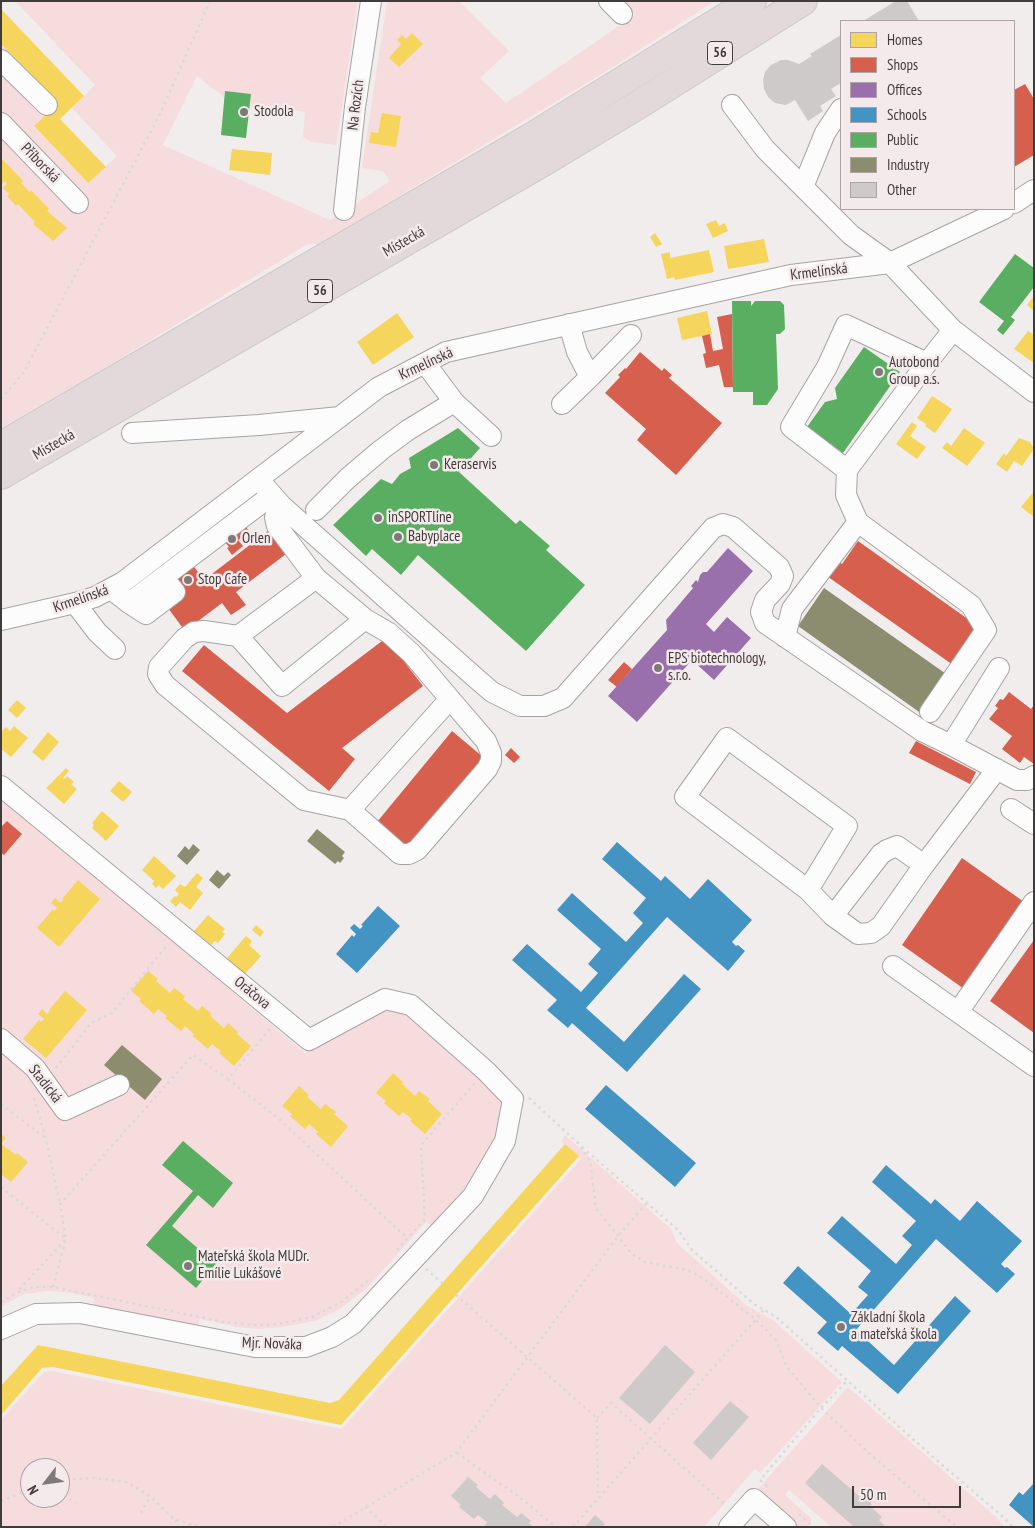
<!DOCTYPE html>
<meta charset="utf-8">
<style>
body{margin:0}
#map{position:relative;width:1035px;height:1528px;overflow:hidden;background:#f2eded;font-family:"PT Sans Narrow",sans-serif}
canvas{display:block}
.frame{position:absolute;inset:0;border:2px solid #403c3c;pointer-events:none}
.legend{position:absolute;left:840px;top:20px;width:175px;height:190px;box-sizing:border-box;background:#f5eaeb;border:1px solid #ada4a5;margin:0;padding:6px 9px;list-style:none;font-size:15px;color:#403c3c}
.legend li{display:flex;align-items:center;gap:10px;height:25px}
.legend b{width:25px;border:1px solid #ada4a5}
.north{position:absolute;left:20px;top:1458px;width:50px;height:50px;box-sizing:border-box;background:#f5eaeb;border:1px solid #ada4a5;border-radius:50%;rotate:240deg;font-size:14px;font-weight:700;line-height:20px;text-align:center;color:#403c3c}
.north::after{content:'';display:block;margin:auto;width:18px;height:22px;background:#7e7a7a;clip-path:polygon(50% 0,100% 100%,50% 72%,0 100%)}
.scale{position:absolute;left:852px;top:1486px;width:109px;height:22px;box-sizing:border-box;border:2px solid #403c3c;border-top:0;padding-left:6px;font-size:15px;line-height:18px;white-space:nowrap;color:#403c3c;-webkit-text-stroke:4px #f5eaeb;paint-order:stroke}
</style>
<div id="map">
<canvas width="1035" height="1528"></canvas>
<div class="frame"></div>
<ul class="legend">
<li><b style="height:14px;background:#f6d55c"></b>Homes</li>
<li><b style="height:14px;background:#d6604d"></b>Shops</li>
<li><b style="height:14px;background:#9970ab"></b>Offices</li>
<li><b style="height:14px;background:#4393c3"></b>Schools</li>
<li><b style="height:14px;background:#5aae61"></b>Public</li>
<li><b style="height:14px;background:#8c8c6e"></b>Industry</li>
<li><b style="height:14px;background:#cecaca"></b>Other</li>
</ul>
<div class="north">N</div>
<div class="scale">50 m</div>
</div>
<script>
const context = document.querySelector('canvas').getContext('2d');
context.lineJoin = 'round';
function fill(path, color) { context.fillStyle = color; context.fill(path, 'evenodd'); }
const poly = rows => new Path2D(rows.map(r => 'M' + r).join(''));
function strokePath(path, color, width, dash) { context.strokeStyle = color; context.lineWidth = width; context.lineCap = dash ? 'butt' : 'round'; context.setLineDash(dash || []); context.stroke(path); }
function label(font, color, halo, rows, align = 'center') {
  context.font = font + ' "PT Sans Narrow",sans-serif'; context.lineWidth = 5; context.setLineDash([]); context.textBaseline = 'middle'; context.strokeStyle = halo; context.fillStyle = color; for (const [text, x, y, turn = 0] of rows) {
    context.save(); context.translate(x, y); context.rotate((+turn || 0) * Math.PI / 180); context.textAlign = isNaN(turn) ? turn : align; if (halo) context.strokeText(text, 0, 0); context.fillText(text, 0, 0); context.restore();
  }
}
const green = poly([
 [15,1,358,1,336,145,311,142,303,137,305,112,250,106,251,94,225,92,224,97,197,76,163,145,330,220,390,181,383,171,362,168,387,1,459,1,509,51,480,78,506,103,635,15,622,1,715,1,602,74,319,244,308,244,90,377,1,428,1,44,58,104,34,127,88,183,117,156,72,108,95,85],
 [1,796,305,1053,368,1014,389,1009,401,1010,427,1025,501,1100,503,1116,500,1133,484,1167,435,1229,426,1222,368,1287,340,1309,315,1321,283,1327,258,1329,237,1327,200,1319,197,1329,92,1308,94,1298,71,1293,48,1291,25,1294,1,1306,1,1049,43,1083,51,1073,1,1030],
 [565,1135,671,1229,677,1243,746,1305,773,1320,842,1382,760,1473,755,1469,704,1527,1,1527,1,1420,44,1372,53,1371,342,1429,581,1159,562,1142],
 [30,1468,60,1468,60,1498,30,1498],
 [848,1387,996,1517,1005,1527,831,1527,789,1490,785,1495,811,1518,811,1522,808,1527,800,1527,758,1489]
]);
const homes = poly([
 [1,9,84,96,60,119,106,167,88,183,34,126,58,104,1,44],
 [412,33,423,44,399,67,389,58,401,44,397,40,402,35,406,39],
 [382,113,401,116,396,147,369,143,371,132,378,133],
 [232,149,272,153,270,175,229,170],
 [1,158,23,181,21,183,30,192,31,190,49,209,47,211,67,228,53,241,33,224,35,222,18,204,16,206,7,196,9,194,3,188,7,184,5,181,1,185],
 [716,220,719,226,725,223,728,231,713,238,706,224],
 [655,233,662,244,656,247,650,237],
 [764,239,769,262,728,269,724,246],
 [709,250,714,272,675,280,674,277,667,279,661,254,670,252,670,258],
 [1034,296,1034,311,1027,305],
 [707,311,712,334,682,340,677,318],
 [397,313,414,337,373,365,357,342],
 [1028,331,1034,335,1034,363,1014,349],
 [932,396,952,409,935,433,925,426,926,424,917,418],
 [912,422,917,426,910,436,926,447,917,459,896,444],
 [964,428,985,443,967,466,942,448,947,442,951,446],
 [1019,438,1030,442,1034,449,1022,466,1014,461,1007,472,996,464,1004,453,1006,456],
 [1034,491,1034,517,1021,507],
 [17,700,26,708,17,718,8,710],
 [14,726,28,738,11,757,1,749,1,732,6,727,10,731],
 [48,732,59,742,43,761,32,752],
 [66,768,69,771,63,778,65,779,67,776,74,782,71,784,77,789,64,804,46,788],
 [119,781,132,792,123,802,110,791],
 [102,811,119,826,106,841,92,828,94,825,92,823],
 [154,856,176,876,163,889,159,885,156,888,152,884,154,881,142,870],
 [197,873,203,878,196,887,203,893,190,910,180,902,176,907,170,901,175,896,176,897,179,894,175,890,180,884,185,887],
 [78,880,100,899,59,947,37,928,53,909,54,911,57,908,51,903,55,898,61,903,63,900,62,899],
 [208,915,225,929,222,932,225,934,218,943,215,941,211,945,194,931],
 [256,925,264,932,260,937,252,930],
 [246,936,252,941,249,945,261,956,245,974,227,958],
 [148,971,158,979,156,981,170,993,174,988,185,996,183,999,198,1011,202,1006,212,1014,210,1016,224,1028,228,1023,238,1032,237,1034,251,1046,234,1066,219,1053,221,1051,212,1044,208,1049,193,1036,194,1034,185,1026,181,1031,165,1018,167,1016,158,1009,154,1014,139,1001,141,999,131,991],
 [65,991,87,1010,46,1058,23,1039,39,1020,41,1022,44,1019,38,1014,42,1009,47,1014,50,1011,49,1010],
 [393,1073,403,1082,402,1084,415,1096,419,1091,430,1099,428,1101,442,1114,425,1134,410,1121,412,1119,403,1112,399,1116,384,1103,386,1101,376,1093],
 [299,1086,309,1095,307,1097,321,1109,325,1104,336,1112,334,1114,348,1126,331,1147,316,1134,318,1132,309,1124,305,1129,290,1116,292,1114,282,1106],
 [1,1134,6,1138,1,1144,16,1155,17,1153,28,1162,11,1182,1,1174],
 [565,1144,579,1156,341,1425,53,1367,42,1368,1,1415,1,1386,38,1345,330,1403,339,1400]
]);
const shops = poly([
 [1025,84,1034,99,1034,155,1014,167,1014,90],
 [732,314,733,387,724,387,719,365,706,368,703,354,706,353,702,336,710,334,713,351,723,349,717,317],
 [640,352,662,371,664,368,672,375,669,378,722,423,676,475,637,440,646,429,605,393,620,377,618,375,625,368,626,369],
 [242,522,250,532,238,540,243,546,232,555,227,548,229,547,222,538],
 [268,531,286,554,236,592,246,605,231,615,222,603,185,631,168,608,132,593,192,564,204,580],
 [858,541,979,627,953,665,824,574,835,559,842,564],
 [386,638,423,686,342,748,355,759,329,791,182,671,204,645,287,713],
 [624,662,632,669,617,687,608,680],
 [1009,692,1031,709,1034,705,1034,764,1024,757,1020,763,1002,749,1012,736,989,719,998,708,995,706,1000,699,1003,700],
 [452,731,483,757,407,848,377,822],
 [916,741,976,772,970,784,909,753],
 [511,748,520,757,514,763,505,755],
 [7,821,22,834,4,855,1,853,1,827],
 [962,858,1027,904,967,991,902,945],
 [1034,940,1034,1033,990,1001]
]);
const offices = poly([
 [728,548,753,571,706,624,714,632,727,617,751,638,714,680,692,660,637,722,608,696,667,630,666,620,693,588,691,586,696,580,698,582,700,575,703,572,707,572]
]);
const schools = poly([
 [617,842,661,881,665,876,690,899,708,879,752,920,732,942,736,946,738,945,745,951,728,971,667,917,586,1008,624,1042,684,974,701,989,627,1072,572,1023,568,1028,547,1010,557,1000,512,960,527,944,581,992,598,973,588,964,601,949,557,910,572,893,626,942,643,923,633,913,646,898,602,859],
 [378,906,400,926,357,973,336,954,352,935,354,937,356,934,350,928,354,924,360,929,363,926,361,925],
 [606,1085,696,1163,675,1187,585,1109],
 [886,1165,931,1204,935,1199,960,1221,977,1201,1022,1241,1001,1264,1005,1268,1007,1267,1015,1274,997,1293,936,1239,856,1330,894,1365,955,1296,971,1311,898,1394,842,1346,838,1351,817,1333,827,1322,783,1283,798,1266,851,1314,868,1295,858,1287,871,1271,827,1233,842,1216,896,1264,912,1245,902,1236,916,1221,872,1182],
 [1034,1483,1034,1527,1009,1505,1019,1492,1023,1495]
]);
const public = poly([
 [225,91,251,94,246,138,221,135],
 [1015,254,1034,268,1034,287,1011,317,1015,320,1003,335,997,330,1004,321,979,302],
 [732,301,751,301,751,306,755,301,780,301,784,305,785,329,780,334,776,334,778,389,767,405,753,405,753,392,733,392],
 [864,347,900,372,843,453,807,427,825,402,837,399,835,388],
 [458,428,480,448,459,472,516,524,520,520,550,546,546,550,585,585,526,651,418,555,401,575,372,549,366,556,333,525,381,479,392,484,400,474,411,468,409,458],
 [183,1141,233,1183,213,1208,198,1195,172,1226,216,1264,196,1288,146,1245,193,1191,162,1165]
]);
const industry = poly([
 [824,588,949,676,922,714,798,626],
 [317,829,345,852,342,856,344,858,340,863,338,861,335,864,307,841],
 [193,844,200,850,187,865,177,856,185,846,189,850],
 [217,870,224,876,228,872,231,875,219,889,209,880],
 [122,1045,162,1079,145,1100,104,1065]
]);
const building = poly([
 [896,1,907,1,919,21,863,21],
 [841,35,841,83,831,89,836,96,820,106,823,111,808,121,795,100,786,105,775,103,768,97,764,89,763,80,765,72,771,65,781,60,788,60,799,64,812,56,810,54],
 [665,1345,695,1372,650,1424,619,1398],
 [730,1401,749,1417,711,1460,693,1443],
 [822,1464,865,1501,866,1499,872,1504,870,1506,882,1517,879,1520,886,1527,854,1527,805,1483],
 [468,1477,478,1485,476,1487,490,1499,495,1494,504,1503,502,1505,517,1517,521,1513,531,1521,529,1523,533,1527,487,1527,485,1525,487,1522,478,1515,474,1519,459,1507,461,1505,451,1496],
 [595,1515,605,1524,603,1526,605,1527,585,1527]
]);
const path = poly([
 [1,399,24,372,159,116,210,1],
 [56,1068,91,1023,112,1013,168,944],
 [228,1079,279,1119,407,1238],
 [34,1098,46,1139,60,1204],
 [529,1098,579,1144,590,1161,596,1208,632,1254,645,1262,691,1271,704,1279,755,1319,776,1340,787,1367,821,1408,871,1455,957,1527],
 [1,1104,45,1138],
 [582,1147,678,1230,692,1250,754,1304,776,1317,941,1464,1002,1516,1013,1527],
 [1,1187,66,1239,18,1291],
 [397,1250,425,1219,421,1145,475,1083],
 [426,1269,442,1283],
 [53,1287,66,1239,60,1204,193,1055,228,1079,270,1029],
 [456,1295,597,1418,598,1497],
 [1,1302,16,1293,34,1287,53,1287,224,1322,256,1325,279,1324,312,1317,341,1302,368,1281],
 [597,1418,611,1403,727,1506],
 [457,1453,518,1496,556,1527],
 [60,1480,95,1478,126,1482,150,1496,174,1519,199,1527],
 [767,1486,760,1480,821,1408,847,1381],
 [60,1490,75,1504],
 [1,1501,30,1489],
 [365,1507,387,1527],
 [141,1513,150,1496],
 [799,1514,813,1527],
 [175,1520,179,1527],
 [333,1527,456,1453,618,1236,647,1203],
 [573,1527,764,1310]
]);
const minor = poly([
 [609,1,622,14],
 [1,60,47,105],
 [732,105,765,149,851,235,890,263],
 [1,123,78,203],
 [803,187,825,133,841,109],
 [1014,203,1034,190],
 [1004,209,890,263,953,330,1034,392],
 [344,210,355,107,371,1],
 [425,363,454,402,491,436],
 [927,363,846,325,827,367,791,427,847,470,927,363,953,330],
 [590,377,631,335],
 [562,404,590,377,577,352,569,324],
 [132,433,259,425,340,417],
 [259,480,282,506,478,680,492,692,520,706,544,706,563,698,713,528,723,524,733,527,779,567,783,576,780,584,765,600,761,612,765,623,922,731,951,745,999,668],
 [282,506,275,517,277,526,316,578,365,619,389,633,412,654,450,699,486,741,491,753,491,761,487,769,417,850,409,854,400,854,350,810,450,699],
 [316,510,348,478,381,450,408,430,454,402],
 [858,522,971,605,986,630,930,712],
 [316,578,238,636,282,686,365,619],
 [111,589,129,603,272,495],
 [75,603,97,632,115,649],
 [129,603,146,614,175,592,163,577],
 [1,620,75,603,95,597,123,582,379,387,446,352,791,275,890,263],
 [238,636,204,631,194,632,185,638,159,667,158,674,165,685,304,800,350,810],
 [785,637,792,609,858,522,846,495,847,470],
 [951,745,1017,780,1027,780,1034,776],
 [1,786,309,1040,385,999,411,1005,486,1071,513,1099,505,1141,473,1196,353,1324,332,1337,306,1347,255,1347,80,1313,36,1314,1,1329],
 [1011,809,1034,824],
 [808,890,847,826,727,738,685,797,808,890,833,916,858,934,871,933,881,926,924,865,997,769],
 [833,916,881,854,887,850,897,846,924,865],
 [893,966,1034,1066],
 [958,1012,1034,902],
 [1,1039,35,1068,65,1110,119,1085],
 [729,1527,754,1499,786,1527]
]);
const highway = poly([
 [1,446,530,138,752,1],
 [1,475,543,162,638,105,803,1]
]);
const markers = [
 [244,112,5,"#7e7a7a"],
 [879,372,5,"#7e7a7a"],
 [434,465,5,"#7e7a7a"],
 [378,518,5,"#7e7a7a"],
 [398,537,5,"#7e7a7a"],
 [232,539,5,"#7e7a7a"],
 [188,580,5,"#7e7a7a"],
 [658,668,5,"#7e7a7a"],
 [188,1266,5,"#7e7a7a"],
 [841,1327,5,"#7e7a7a"]
];
const shields = [
 [720,53,25],
 [320,291,25]
];
const shieldNames = [
 ["56",720,53],
 ["56",320,291]
];
const streetNames = [
 ["Na Rozích",356,105,-83],
 ["Příborská",40,163,46],
 ["Místecká",404,242,-30],
 ["Krmelínská",819,272,-7],
 ["Krmelínská",426,364,-25],
 ["Místecká",54,445,-30],
 ["Krmelínská",81,599,-19],
 ["Oráčova",252,993,39],
 ["Stadická",45,1084,52],
 ["Mjr. Nováka",272,1344,2]
];
const poiNames = [
 ["Stodola",254,112],
 ["Autobond",889,363],
 ["Group a.s.",889,380],
 ["Keraservis",444,465],
 ["inSPORTline",388,518],
 ["Babyplace",408,537],
 ["Orlen",242,539],
 ["Stop Cafe",198,580],
 ["EPS biotechnology,",668,659],
 ["s.r.o.",668,676],
 ["Mateřská škola MUDr.",198,1257],
 ["Emílie Lukášové",198,1274],
 ["Základní škola",851,1318],
 ["a mateřská škola",851,1335]
];
fill(green, '#f7dcde');
fill(homes, '#f6d55c');
fill(shops, '#d6604d');
fill(offices, '#9970ab');
fill(schools, '#4393c3');
fill(public, '#5aae61');
fill(industry, '#8c8c6e');
fill(building, '#cecaca');
strokePath(minor, '#a7a3a3', 22);
strokePath(highway, '#cdcaca', 30);
strokePath(path, '#dad9d9', 2.5, [2.5, 4]);
strokePath(minor, '#fdfcfc', 20);
strokePath(highway, '#e4d9da', 28);
for (const [x, y, r, color] of markers) { const dot = new Path2D(); dot.arc(x, y, r, 0, 2 * Math.PI); context.fillStyle = color; context.fill(dot); strokePath(dot, '#f5eaeb', 2); }
for (const [x, y, w] of shields) { const box = new Path2D(); box.roundRect(x - w / 2, y - 11.5, w, 23, 4); context.fillStyle = '#f5eaeb'; context.fill(box); strokePath(box, '#403c3c', 1); }
label('bold 14px', '#403c3c', null, shieldNames);
label('15px', '#403c3c', '#f5eaeb', streetNames);
label('15px', '#403c3c', '#f5eaeb', poiNames, 'left');
</script>
